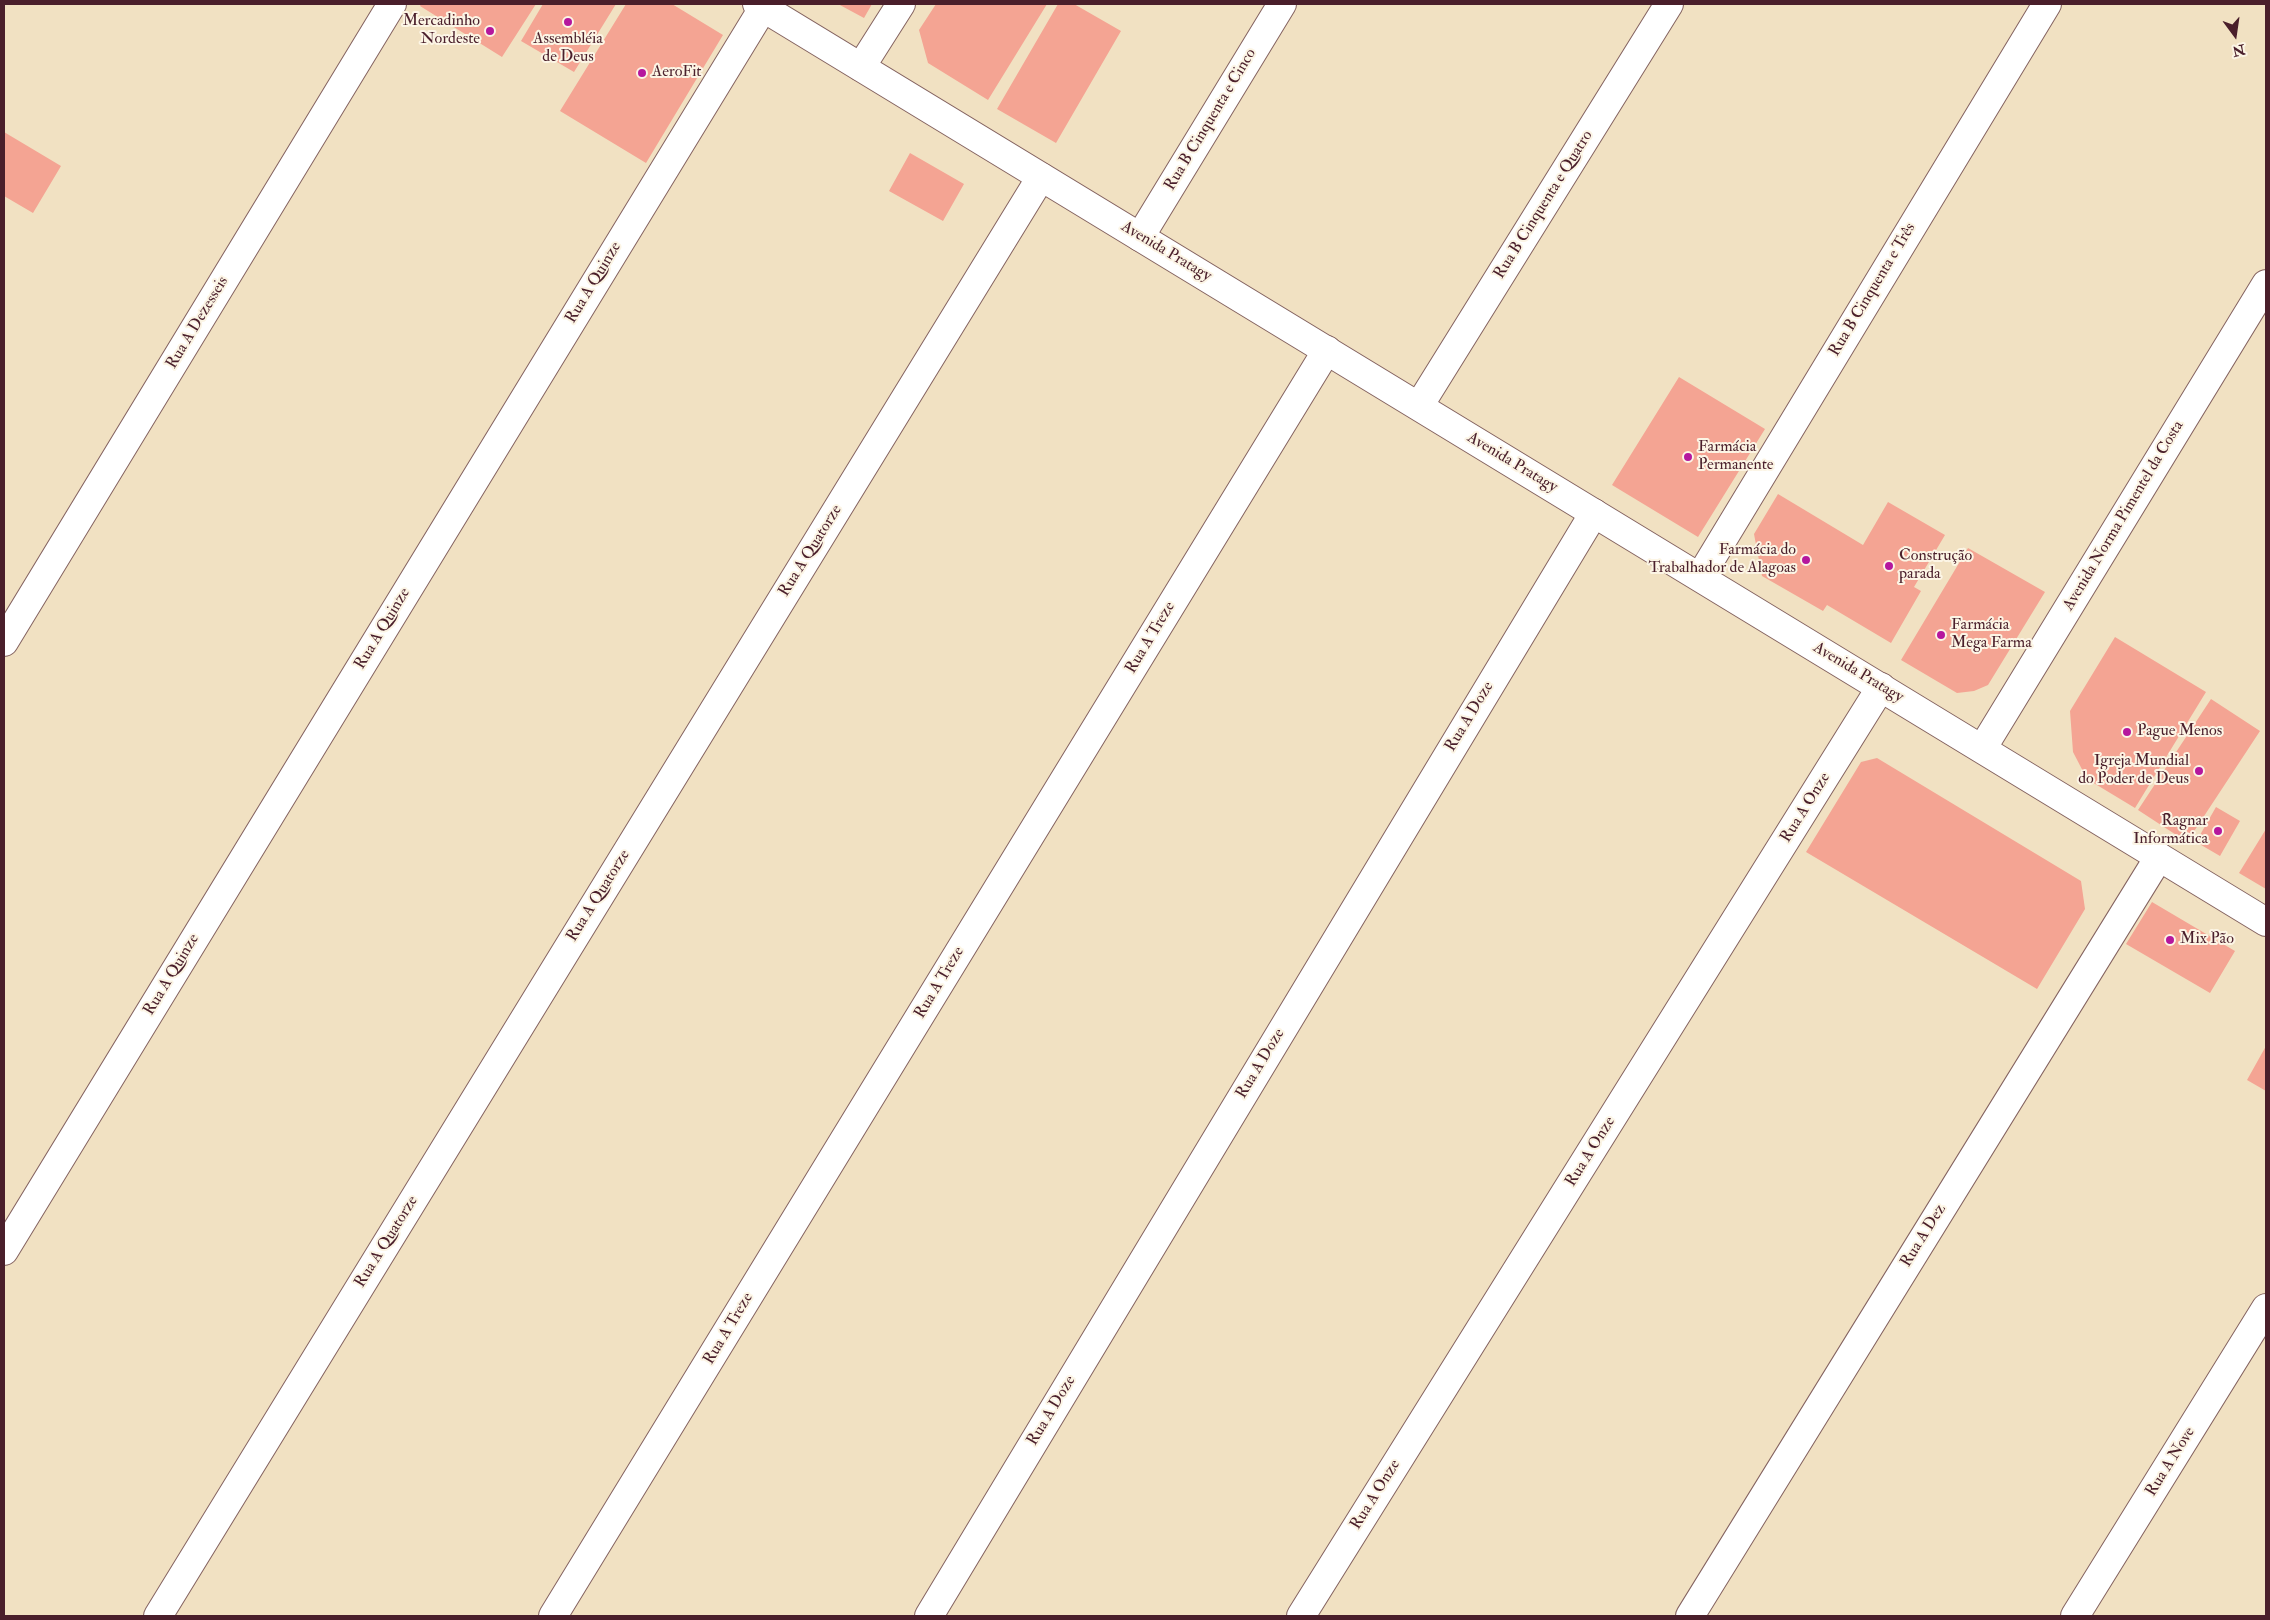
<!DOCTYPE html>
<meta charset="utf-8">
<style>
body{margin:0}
#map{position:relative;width:2270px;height:1620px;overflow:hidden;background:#f1e1c2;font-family:"IM FELL Double Pica",serif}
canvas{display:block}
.frame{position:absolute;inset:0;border:5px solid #4a1f2b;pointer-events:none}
.north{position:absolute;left:2210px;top:10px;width:50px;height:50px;-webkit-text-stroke:4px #fcf5e5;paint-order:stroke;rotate:166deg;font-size:14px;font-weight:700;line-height:20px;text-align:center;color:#4a1f2b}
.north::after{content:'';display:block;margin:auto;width:18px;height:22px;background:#4a1f2b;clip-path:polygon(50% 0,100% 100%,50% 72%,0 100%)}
</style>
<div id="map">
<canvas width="2270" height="1620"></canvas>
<div class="frame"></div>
<div class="north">N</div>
</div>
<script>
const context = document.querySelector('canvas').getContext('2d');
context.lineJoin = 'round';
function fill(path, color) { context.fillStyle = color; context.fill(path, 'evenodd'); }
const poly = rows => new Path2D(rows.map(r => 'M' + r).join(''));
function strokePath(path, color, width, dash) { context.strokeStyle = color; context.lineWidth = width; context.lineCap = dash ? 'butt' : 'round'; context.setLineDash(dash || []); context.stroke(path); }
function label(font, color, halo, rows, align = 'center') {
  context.font = font + ' "IM FELL Double Pica",serif'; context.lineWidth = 4; context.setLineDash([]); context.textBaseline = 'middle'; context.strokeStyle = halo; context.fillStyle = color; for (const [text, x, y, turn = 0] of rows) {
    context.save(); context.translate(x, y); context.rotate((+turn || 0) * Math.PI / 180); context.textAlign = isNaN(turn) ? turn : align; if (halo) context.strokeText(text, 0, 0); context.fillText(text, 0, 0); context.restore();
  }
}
const building = poly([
 [421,4,536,4,502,57,420,6],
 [543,4,616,4,574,72,521,41],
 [626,4,672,4,723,35,646,163,560,111],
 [838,4,872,4,864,18],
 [936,4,1047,4,988,100,928,63,919,30],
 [1058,4,1074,4,1121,31,1056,143,997,109],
 [4,132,61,166,33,213,4,196],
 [910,153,964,184,943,221,889,191],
 [1679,377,1765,429,1698,537,1612,485],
 [1778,494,1863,545,1888,502,1945,535,1914,587,1921,591,1891,643,1827,605,1823,611,1762,576,1754,534],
 [1968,548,2045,592,1988,685,1974,691,1957,693,1901,660],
 [2115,637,2206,692,2135,808,2087,779,2073,752,2070,711],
 [2211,699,2260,731,2187,842,2138,810],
 [1877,758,2081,881,2085,909,2037,989,1806,852,1861,762],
 [2216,807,2240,821,2220,856,2196,842],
 [2266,829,2266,889,2239,873],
 [2152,902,2235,951,2210,993,2126,944],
 [2266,1046,2266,1091,2247,1080]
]);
const minor = poly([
 [861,67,901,4],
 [1140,237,1282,4],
 [1419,406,1669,4],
 [1700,577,2047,4],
 [4,642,392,4],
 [4,1251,763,8],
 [158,1616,1041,177],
 [553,1616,1327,350],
 [929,1616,1594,513],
 [1301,1616,1881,687],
 [1690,1616,2159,857],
 [2075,1616,2266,1308]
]);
const tertiary = poly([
 [757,4,2266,922],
 [1982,749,2266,284]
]);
const markers = [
 [568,22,5,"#b5179e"],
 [490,31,5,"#b5179e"],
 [642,73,5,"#b5179e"],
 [1688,457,5,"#b5179e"],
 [1806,560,5,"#b5179e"],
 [1889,566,5,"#b5179e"],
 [1941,635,5,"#b5179e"],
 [2127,732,5,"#b5179e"],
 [2199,771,5,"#b5179e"],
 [2218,831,5,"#b5179e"],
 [2170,940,5,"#b5179e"]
];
const poiNames = [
 ["Mercadinho",480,22,"right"],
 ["Nordeste",480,40,"right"],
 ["Assembléia",568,40,"center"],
 ["de Deus",568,58,"center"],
 ["AeroFit",652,73],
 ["Farmácia",1698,448],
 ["Permanente",1698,466],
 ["Farmácia do",1796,551,"right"],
 ["Trabalhador de Alagoas",1796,569,"right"],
 ["Construção",1899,557],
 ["parada",1899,575],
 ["Farmácia",1951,626],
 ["Mega Farma",1951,644],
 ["Pague Menos",2137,732],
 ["Igreja Mundial",2189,762,"right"],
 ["do Poder de Deus",2189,780,"right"],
 ["Ragnar",2208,822,"right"],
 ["Informática",2208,840,"right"],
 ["Mix Pão",2180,940]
];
const streetNames = [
 ["Rua B Cinquenta e Cinco",1211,120,-59],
 ["Rua B Cinquenta e Quatro",1544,205,-58],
 ["Avenida Pratagy",1166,252,31],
 ["Rua A Quinze",594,283,-59],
 ["Rua B Cinquenta e Três",1873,290,-59],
 ["Rua A Dezesseis",198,323,-59],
 ["Avenida Pratagy",1512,463,31],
 ["Avenida Norma Pimentel da Costa",2124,516,-59],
 ["Rua A Quatorze",811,551,-58],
 ["Rua A Quinze",383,629,-59],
 ["Rua A Treze",1151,638,-59],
 ["Avenida Pratagy",1858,673,31],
 ["Rua A Doze",1470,717,-59],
 ["Rua A Onze",1806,808,-58],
 ["Rua A Quatorze",599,896,-58],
 ["Rua A Quinze",172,975,-59],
 ["Rua A Treze",940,983,-59],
 ["Rua A Doze",1261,1064,-59],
 ["Rua A Onze",1591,1152,-58],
 ["Rua A Dez",1924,1236,-58],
 ["Rua A Quatorze",387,1242,-58],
 ["Rua A Treze",729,1329,-59],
 ["Rua A Doze",1052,1411,-59],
 ["Rua A Nove",2171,1462,-58],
 ["Rua A Onze",1376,1495,-58]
];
fill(building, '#f4a493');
strokePath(minor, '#846360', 30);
strokePath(tertiary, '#846360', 30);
strokePath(minor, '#fff', 28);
strokePath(tertiary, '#fff', 28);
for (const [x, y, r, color] of markers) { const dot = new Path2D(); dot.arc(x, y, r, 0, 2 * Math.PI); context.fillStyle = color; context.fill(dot); strokePath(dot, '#fcf5e5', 2); }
label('16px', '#4a1f2b', '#fcf5e5', poiNames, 'left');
label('16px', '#4a1f2b', '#fcf5e5', streetNames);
</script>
